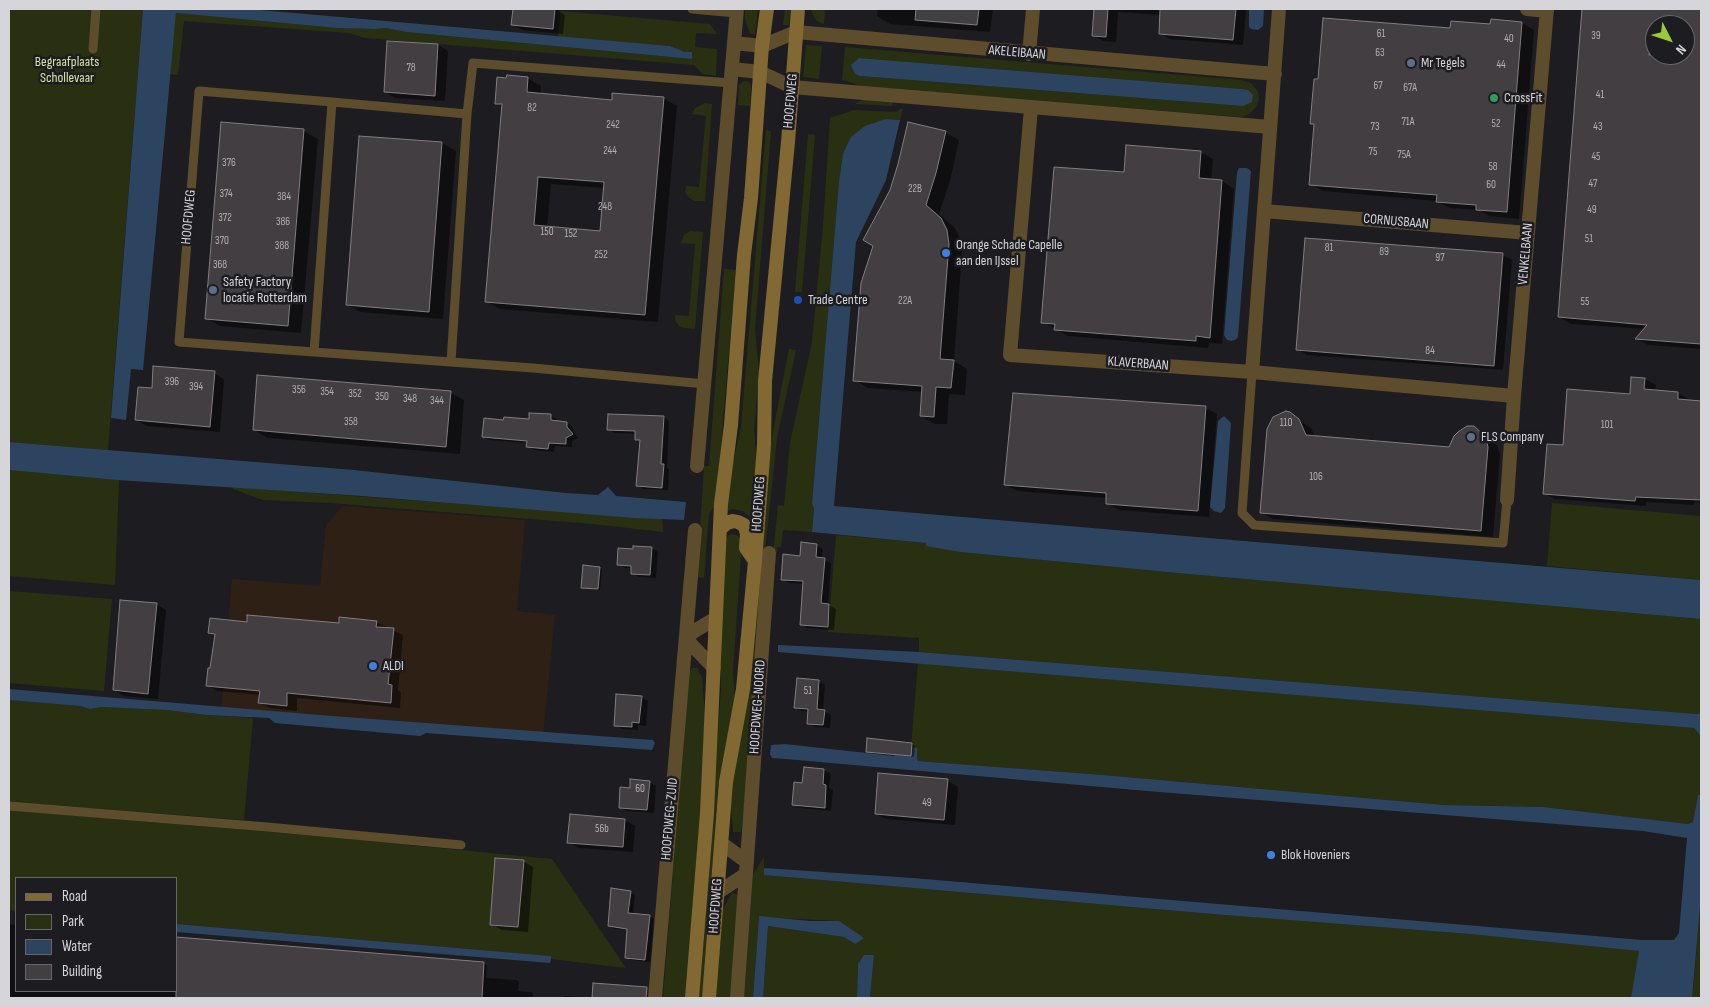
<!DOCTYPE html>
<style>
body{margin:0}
#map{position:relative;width:1710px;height:1007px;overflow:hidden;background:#1d1c21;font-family:"Sofia Sans Condensed",sans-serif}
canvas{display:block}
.frame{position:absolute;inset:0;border:10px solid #d6d5d9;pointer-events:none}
.legend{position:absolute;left:15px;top:877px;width:162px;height:115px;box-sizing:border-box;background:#1d1c21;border:1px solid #67666b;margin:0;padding:6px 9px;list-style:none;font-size:15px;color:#d6d5d9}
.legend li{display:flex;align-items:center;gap:10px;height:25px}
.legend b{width:25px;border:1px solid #67666b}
.north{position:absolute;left:1645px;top:15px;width:50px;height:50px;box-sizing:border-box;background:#1d1c21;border:1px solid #67666b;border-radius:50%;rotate:131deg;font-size:14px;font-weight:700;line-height:20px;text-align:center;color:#d6d5d9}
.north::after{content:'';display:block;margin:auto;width:18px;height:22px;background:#9acb35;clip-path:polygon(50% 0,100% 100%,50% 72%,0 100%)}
</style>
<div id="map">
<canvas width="1710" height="1007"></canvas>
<div class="frame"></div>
<ul class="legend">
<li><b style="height:6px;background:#826832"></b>Road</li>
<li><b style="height:14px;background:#293012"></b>Park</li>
<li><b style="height:14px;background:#2d4460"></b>Water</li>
<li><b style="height:14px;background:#433e42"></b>Building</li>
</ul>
<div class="north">N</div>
</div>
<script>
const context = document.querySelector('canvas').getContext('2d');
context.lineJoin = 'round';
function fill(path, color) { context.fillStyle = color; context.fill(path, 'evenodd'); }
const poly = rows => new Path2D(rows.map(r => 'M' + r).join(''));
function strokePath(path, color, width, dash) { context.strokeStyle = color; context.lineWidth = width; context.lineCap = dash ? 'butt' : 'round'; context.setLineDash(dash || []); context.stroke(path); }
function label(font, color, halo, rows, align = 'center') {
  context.font = font + ' "Sofia Sans Condensed",sans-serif'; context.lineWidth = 5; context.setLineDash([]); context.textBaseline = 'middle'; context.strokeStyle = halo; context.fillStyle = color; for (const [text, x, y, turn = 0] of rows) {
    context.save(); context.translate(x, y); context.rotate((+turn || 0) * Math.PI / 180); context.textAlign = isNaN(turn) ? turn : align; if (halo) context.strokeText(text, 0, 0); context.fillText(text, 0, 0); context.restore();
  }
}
const commercial = poly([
 [343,506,525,520,517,611,555,615,543,736,221,712,232,579,320,586,326,525]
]);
const green = poly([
 [9,9,143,9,108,450,9,442],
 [745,9,758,9,755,34,750,34,745,19],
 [785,9,790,9,789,25,783,25],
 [811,9,825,9,824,23,823,24,817,21,813,15],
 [560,11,710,24,717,34,696,33,695,47,717,49,716,76,703,74,694,65,365,38,349,33,184,21,178,75,170,74,176,13,337,28,375,29,386,28,406,32,692,59,691,52,685,52,670,46,558,37],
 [806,45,822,46,819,79,803,77],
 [845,47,1241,80,1251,83,1258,92,1259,99,1256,107,1249,114,1242,117,869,88,842,80],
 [859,58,1242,89,1253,95,1252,102,1243,106,860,76,855,74,854,62],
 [746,81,750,83,751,87,750,106,738,105,739,85,742,82],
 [865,99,893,102,892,106,856,104,856,103],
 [705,103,712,104,705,201,695,201,689,198,685,192,686,186,699,187,706,116,692,114,695,108],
 [900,109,903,109,900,120,886,119,843,154,839,181,812,504,814,507,812,532,783,530,781,547,777,547,777,553,773,553,778,505,784,506,790,443,812,342,823,226,830,118,854,110,896,112],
 [766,130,771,131,755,329,759,372,754,430,758,472,753,520,743,511,732,509,727,511,727,492,741,427],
 [808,134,815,135,802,292,795,292],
 [690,231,703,232,695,329,685,328,679,326,675,320,675,315,689,316,695,244,681,243,684,235],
 [724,269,736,270,716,504,709,514,704,578,697,577,704,466,709,466],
 [789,349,796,350,777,438,765,552,745,799,741,832,733,832,730,794,772,436],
 [9,470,119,480,115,585,9,576],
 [233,487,662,519,663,532,593,524,331,503,263,500,233,489],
 [1552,503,1701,516,1701,580,1547,566],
 [731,534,737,535,742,541,733,671,735,703,704,998,698,998,721,689,720,655,724,539],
 [836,535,926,543,926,545,960,552,1188,574,1701,619,1701,713,1697,714,919,652,919,638,828,632],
 [9,591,112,599,104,691,9,683],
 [918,663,1694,728,1701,736,1701,795,1698,795,1693,822,1688,824,1544,807,1444,805,1103,775,916,761,917,749,911,747],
 [692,668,698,668,698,671,702,677,705,715,706,760,688,998,663,998,689,673],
 [9,700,81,706,90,709,101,707,167,710,206,715,253,718,244,820,9,802],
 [9,810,316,836,552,859,626,968,551,959,550,956,176,924,176,878,16,878,16,911,9,910],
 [764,857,764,875,1224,915,1470,934,1640,951,1631,998,870,998,874,956,865,955,858,964,857,998,763,998,768,926,844,937,855,944,839,921,759,917,753,998,744,998,753,875],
 [732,893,737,894,739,898,731,998,714,998,723,909],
 [1701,896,1701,997,1692,998,1694,982]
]);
const water = poly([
 [143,9,249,9,670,46,685,52,692,52,692,59,406,32,386,28,375,29,337,28,176,13,143,370,131,369,126,420,111,418],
 [1249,9,1264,9,1263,26,1258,30,1251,29,1249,27],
 [859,58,1242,89,1248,90,1253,95,1252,102,1243,106,860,76,855,74,851,65],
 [886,119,900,120,886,180,856,242,834,506,1701,580,1701,619,1188,574,960,552,926,546,926,543,812,532,814,508,812,504,839,181,843,154,851,137,865,126],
 [1239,168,1247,168,1251,171,1238,337,1235,340,1231,341,1227,340,1224,335,1237,172],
 [1224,416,1231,423,1225,508,1221,513,1214,511,1210,507,1218,421],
 [9,442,354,470,566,493,598,495,608,487,616,496,686,502,684,520,635,518,362,496,117,480,9,470],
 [778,645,919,652,1697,714,1701,713,1701,736,1694,728,778,652],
 [9,689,332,716,653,740,655,743,652,750,426,733,420,736,275,723,269,718,206,715,167,710,101,707,90,709,80,706,9,700],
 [898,742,905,746,917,748,917,761,1103,775,1444,805,1544,807,1688,824,1693,822,1698,795,1701,795,1701,896,1692,998,1631,998,1639,951,1470,934,1224,915,764,875,764,868,913,878,1642,940,1674,940,1679,933,1687,838,1643,831,1147,791,786,759,772,758,770,754,771,745,785,744,894,756],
 [759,916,810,921,839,921,864,938,855,944,844,937,768,926,763,998,753,998],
 [176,924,551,956,551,959,550,963,176,932],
 [864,955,874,955,870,998,857,998,858,964]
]);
const shadow = poly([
 [514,9,559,9,558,11,565,15,563,34,523,30,513,25],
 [878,9,993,9,990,32,890,24,877,16],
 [1082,9,1246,9,1243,45,1170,39,1160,33,1161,15,1118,12,1116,42,1103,41,1093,35,1095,10],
 [1583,9,1701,9,1701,349,1648,345,1637,338,1645,329,1571,324,1559,317],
 [1655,25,1685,25,1685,55,1655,55],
 [1522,23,1534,30,1519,219,1489,216,1479,210,1450,208,1437,201,1323,191,1311,184,1315,125,1311,123,1319,80,1451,29],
 [388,42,438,45,448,51,445,101,395,98,385,92],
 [527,78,541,86,540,95,613,101,663,98,677,106,658,322,500,309,486,301,503,107,496,103],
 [551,184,605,188,601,233,547,227],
 [222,124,304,131,318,139,301,333,220,326,206,318],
 [909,124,946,133,959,140,950,181,939,214,954,227,961,239,962,252,954,361,967,369,965,395,949,394,947,424,935,424,921,416,923,392,868,388,855,380,891,191],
 [442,143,456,151,443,319,361,312,347,305],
 [1200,152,1213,159,1211,181,1222,181,1234,189,1222,344,1209,343,1208,348,1068,336,1043,322,1125,174],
 [1306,239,1503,255,1512,260,1503,370,1307,355,1298,349],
 [214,373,224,379,220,432,147,426,136,420,153,390],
 [1645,379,1656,385,1655,391,1678,393,1688,399,1689,401,1701,401,1701,503,1695,501,1694,505,1646,502,1646,506,1555,499,1544,493,1564,447,1631,396],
 [451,393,464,400,460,454,268,438,254,430],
 [1206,408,1217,414,1209,517,1119,510,1107,503,1107,498,1017,491,1005,484],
 [1289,413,1311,428,1315,437,1450,448,1474,428,1486,435,1497,445,1500,454,1493,537,1273,519,1261,512],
 [551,416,557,419,557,422,567,423,573,427,573,431,578,438,572,441,572,447,555,446,554,452,534,450,528,446,528,443,489,440,483,437,505,421,530,420],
 [664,417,669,421,667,468,669,469,668,490,643,489,637,485,641,442,636,439,636,434,614,433,609,429],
 [816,545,823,549,822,559,831,563,828,605,836,609,834,630,807,628,801,624,804,584,789,583,783,579,802,557],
 [652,548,658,552,656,578,639,577,632,573,632,568,625,568,619,564],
 [599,568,602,569,600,590,583,587],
 [156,604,166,610,158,699,124,696,114,690],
 [376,622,403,635,398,690,401,692,400,708,297,698,297,711,270,708,260,703,261,695,217,691,207,685,212,669,216,636,210,632,248,623,340,624],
 [818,681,825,685,823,711,831,715,830,728,815,727,808,723,809,712,802,711,795,708],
 [641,697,648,701,646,726,638,725,638,730,622,729,615,725],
 [868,740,912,744,915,746,914,757,870,753,867,752],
 [824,770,831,774,829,788,833,790,831,811,800,808,793,804,804,784],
 [948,781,958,787,955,825,886,819,876,814],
 [649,782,656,786,654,813,627,811,620,808,631,789],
 [625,820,635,826,633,852,579,848,569,842],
 [523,861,533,867,528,932,502,930,491,924],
 [630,892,635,895,633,915,649,916,654,919,650,962,631,960,626,957,628,930,614,929,609,926],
 [9,924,16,925,16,991,176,991,176,938,484,963,487,965,486,978,516,980,519,982,518,991,530,992,533,993,532,998,9,998],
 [564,996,581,997,584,998,564,998]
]);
const building = poly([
 [513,9,555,9,553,29,511,25,513,9],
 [916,9,979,9,977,25,915,20,916,9],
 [1094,9,1108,9,1106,37,1092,36,1094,9],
 [1160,9,1236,9,1233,40,1159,34,1160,9],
 [1582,9,1701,9,1701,344,1635,339,1647,325,1558,317,1582,9],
 [1652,25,1685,25,1685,55,1649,55,1652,25],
 [1323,18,1450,28,1451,21,1490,24,1491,19,1522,22,1507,212,1476,210,1476,205,1436,202,1437,195,1309,185,1314,124,1310,124,1314,79,1318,79,1323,18],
 [387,41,438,44,435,96,384,92,387,41],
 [507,75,528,77,527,92,612,100,612,93,664,97,645,315,485,302,502,104,495,104,497,77,506,78,507,75],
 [538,177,604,182,600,231,534,225,538,177],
 [221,122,304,129,288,326,205,319,221,122],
 [908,122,946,131,936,173,926,205,941,218,947,230,949,244,940,359,954,360,951,388,936,387,934,417,920,416,922,386,853,381,861,283,873,246,863,240,890,190,898,164,908,122],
 [359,136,442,142,429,312,346,305,359,136],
 [1126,145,1201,151,1199,178,1222,180,1210,338,1196,336,1196,341,1054,330,1055,324,1041,323,1054,167,1124,172,1126,145],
 [1305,238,1503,253,1494,366,1296,350,1305,238],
 [153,366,215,371,210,427,135,420,138,387,152,388,153,366],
 [257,375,451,391,446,447,253,430,257,375],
 [1631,377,1645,378,1644,389,1678,392,1678,399,1701,401,1701,500,1636,497,1635,501,1543,494,1547,444,1563,445,1567,389,1630,394,1631,377],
 [1013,393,1206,406,1198,511,1106,504,1106,493,1004,485,1013,393],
 [1286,411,1290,412,1299,419,1306,435,1449,447,1454,436,1458,432,1467,426,1474,426,1486,437,1488,447,1481,531,1260,513,1267,429,1273,417,1286,411],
 [529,413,551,414,551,420,567,422,567,427,573,434,566,438,566,444,549,443,548,449,526,447,527,441,482,437,484,418,503,420,504,417,529,419,529,413],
 [608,414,664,416,661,464,664,464,662,488,636,486,640,440,635,440,635,431,607,430,608,414],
 [801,542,817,544,816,557,825,558,821,603,829,604,828,627,800,625,803,581,781,580,783,554,800,556,801,542],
 [633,546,652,547,650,575,631,574,631,566,617,565,618,548,633,549,633,546],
 [583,565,600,567,598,589,581,588,583,565],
 [120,600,157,603,148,694,113,690,120,600],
 [247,615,339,623,339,617,377,621,376,627,394,628,388,684,392,685,391,703,287,693,287,706,258,703,260,691,206,686,208,668,210,668,215,634,208,633,210,618,247,622,247,615],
 [797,678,819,680,817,709,825,710,823,725,807,724,808,709,794,708,797,678],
 [616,694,642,696,639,723,632,722,632,727,614,726,616,694],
 [867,738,912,743,911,756,866,752,867,738],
 [804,767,824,769,823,784,826,785,825,808,792,805,794,782,802,783,804,767],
 [878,773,948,779,944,820,875,814,878,773],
 [630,779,650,781,647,810,619,808,620,787,630,788,630,779],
 [570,814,625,819,623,847,567,843,570,814],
 [495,858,524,860,518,927,490,925,495,858],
 [611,888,631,891,628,913,650,915,645,960,625,958,627,929,608,926,611,888],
 [176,937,484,962,482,998,176,998,176,937],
 [593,983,647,987,646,998,592,998,593,983]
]);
const service = poly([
 [692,9,736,13],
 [93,49,96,9],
 [467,114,473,63,731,83],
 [314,352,179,342,199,91,332,102],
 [451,362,467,114,332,102,314,352,533,368,705,384],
 [1252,372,1242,513,1254,525,1503,543,1507,500],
 [9,806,267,827,461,845]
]);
const minor = poly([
 [1527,9,1547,11],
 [734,43,762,46,796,32,1275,74],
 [1029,54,1033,9],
 [732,69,760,72,792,87,1270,127],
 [1031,108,1010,355,1252,372,1514,396],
 [1264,211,1528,233],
 [1252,372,1279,9],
 [697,466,737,9],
 [1507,500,1514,396,1547,9],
 [686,639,714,668],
 [686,639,693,632,716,618],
 [721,843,747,862],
 [717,893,746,874],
 [655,998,695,530],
 [737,998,769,553]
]);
const secondary = poly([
 [720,529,727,523,733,521,738,522,744,525,747,533,746,548,755,561],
 [692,998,707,813,721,504,731,425,744,255,751,198,762,46,767,9],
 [709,998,726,782,743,689,755,561,764,445,765,381,788,142,798,9]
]);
const markers = [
 [1411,63,5,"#5c6f8a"],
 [1494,98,5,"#2e9e5b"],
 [946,253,5,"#3f7fe0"],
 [213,290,5,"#5c6f8a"],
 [798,300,5,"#1a4fb4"],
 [1471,437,5,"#5c6f8a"],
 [373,666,5,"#3f7fe0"],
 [1271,855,5,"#3f7fe0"]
];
const numberNames = [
 ["61",1381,34],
 ["39",1596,36],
 ["40",1509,39],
 ["63",1380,53],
 ["44",1501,65],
 ["78",411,68],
 ["67",1378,86],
 ["67A",1410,88],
 ["41",1600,95],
 ["82",532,108],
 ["71A",1408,122],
 ["52",1496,124],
 ["242",613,125],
 ["73",1375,127],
 ["43",1598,127],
 ["244",610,151],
 ["75",1373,152],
 ["75A",1404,155],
 ["45",1596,157],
 ["376",229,163],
 ["58",1493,167],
 ["47",1593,184],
 ["60",1491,185],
 ["22B",915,189],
 ["374",226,194],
 ["384",284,197],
 ["248",605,207],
 ["49",1592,210],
 ["372",225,218],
 ["386",283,222],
 ["150",547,232],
 ["152",571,234],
 ["51",1589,239],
 ["370",222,241],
 ["388",282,246],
 ["81",1329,248],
 ["89",1384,252],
 ["252",601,255],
 ["97",1440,258],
 ["368",220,265],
 ["22A",905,301],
 ["55",1585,302],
 ["84",1430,351],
 ["396",172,382],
 ["394",196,387],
 ["356",299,390],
 ["354",327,392],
 ["352",355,394],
 ["350",382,397],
 ["348",410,399],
 ["344",437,401],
 ["358",351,422],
 ["110",1286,423],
 ["101",1607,425],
 ["106",1316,477],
 ["51",808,691],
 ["60",640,789],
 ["49",927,803],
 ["56b",602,829]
];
const streetNames = [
 ["AKELEIBAAN",1017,53,5],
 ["HOOFDWEG",791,101,-85],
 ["HOOFDWEG",189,217,-85],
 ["CORNUSBAAN",1396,222,5],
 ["VENKELBAAN",1526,254,-85],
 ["KLAVERBAAN",1138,364,4],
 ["HOOFDWEG",759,504,-86],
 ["HOOFDWEG-NOORD",758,707,-86],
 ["HOOFDWEG-ZUID",670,819,-85],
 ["HOOFDWEG",716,906,-86]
];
const parkNames = [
 ["Begraafplaats",67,62],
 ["Schollevaar",67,78]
];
const poiNames = [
 ["Mr Tegels",1421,63],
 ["CrossFit",1504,98],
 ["Orange Schade Capelle",956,245],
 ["aan den IJssel",956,261],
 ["Safety Factory",223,282],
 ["locatie Rotterdam",223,298],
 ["Trade Centre",808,300],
 ["FLS Company",1481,437],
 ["ALDI",383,666],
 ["Blok Hoveniers",1281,855]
];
fill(commercial, '#2f2016');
fill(green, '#293012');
fill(water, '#2d4460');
fill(shadow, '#0007');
fill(building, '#433e42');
strokePath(building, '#827d81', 1);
strokePath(service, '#5d4d2d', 9);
strokePath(minor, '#5d4d2d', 14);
strokePath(secondary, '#826832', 14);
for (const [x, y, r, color] of markers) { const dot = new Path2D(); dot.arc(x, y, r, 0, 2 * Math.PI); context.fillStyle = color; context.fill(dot); strokePath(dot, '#1d1c21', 2); }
label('11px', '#b1afb3', null, numberNames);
label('14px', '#d6d5d9', '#1d1c21', streetNames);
label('14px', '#d4e6a5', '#1d1c21', parkNames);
label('14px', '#d6d5d9', '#1d1c21', poiNames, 'left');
</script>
